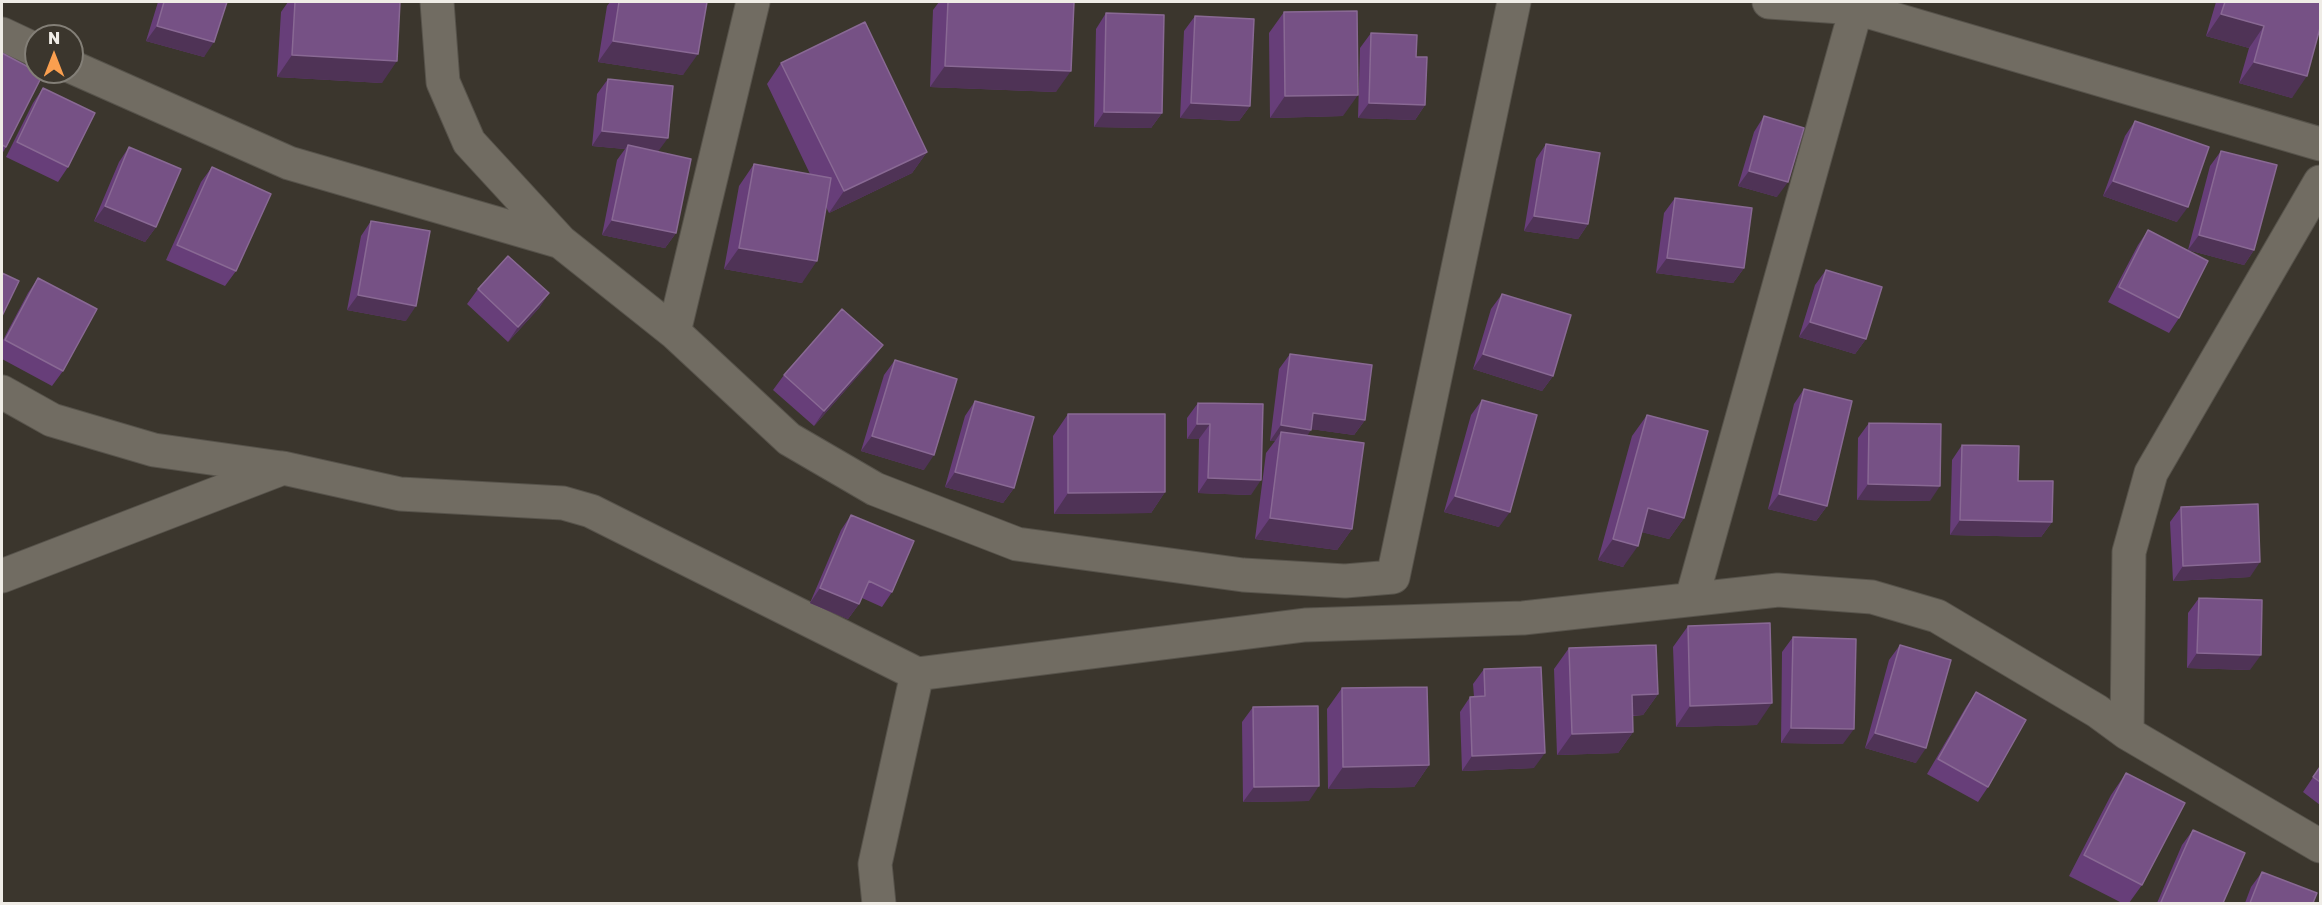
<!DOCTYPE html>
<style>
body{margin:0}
#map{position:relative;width:2322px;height:905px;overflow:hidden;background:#3b362d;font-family:"Golos Text",sans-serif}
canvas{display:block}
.frame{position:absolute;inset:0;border:3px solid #efece6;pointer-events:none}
.north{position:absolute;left:24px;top:24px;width:60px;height:60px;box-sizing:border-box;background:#3b362d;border:2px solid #837f77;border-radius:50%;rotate:0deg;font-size:16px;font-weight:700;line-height:24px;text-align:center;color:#efece6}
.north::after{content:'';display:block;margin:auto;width:21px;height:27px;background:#fa9f4f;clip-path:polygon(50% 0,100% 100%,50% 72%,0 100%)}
</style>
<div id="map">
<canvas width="2322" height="905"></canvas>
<div class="frame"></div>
<div class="north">N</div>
</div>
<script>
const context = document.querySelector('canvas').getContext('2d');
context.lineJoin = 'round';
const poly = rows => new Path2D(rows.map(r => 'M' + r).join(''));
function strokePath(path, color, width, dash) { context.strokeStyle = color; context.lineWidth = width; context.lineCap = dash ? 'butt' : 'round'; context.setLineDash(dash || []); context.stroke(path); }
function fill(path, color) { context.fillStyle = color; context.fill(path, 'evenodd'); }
const minor = poly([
 [437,2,443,82,469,142,561,242,674,332,789,439,875,489,1017,544,1243,575,1345,581,1393,577,1514,2],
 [1769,2,1856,8,2320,144],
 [2,34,36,50],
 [72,67,289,163,561,242],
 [674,332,753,2],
 [2,392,52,420,154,450,281,468],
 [2,576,283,468,400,494,563,503,591,511,917,674,1305,625,1523,618,1778,590,1872,597,1937,616,2097,711,2127,733,2320,846],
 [1692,598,1858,2],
 [2127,733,2129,552,2151,473,2320,182],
 [879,904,875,864,917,674]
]);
const wall = poly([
 [158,2,227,2,204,57,146,41],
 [288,2,400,2,382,83,277,77,281,12],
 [610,2,707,2,683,75,598,62,607,6],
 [939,2,1074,2,1056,92,930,87,933,10],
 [2216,2,2320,2,2292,98,2239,83,2249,48,2206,36],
 [1284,12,1343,116,1270,118,1269,33],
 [1106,13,1162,113,1151,128,1094,127,1096,29],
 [1195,16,1250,106,1239,121,1180,118,1184,31],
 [1371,33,1416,57,1425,105,1415,120,1358,118,1360,48],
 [2,53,6,147,2,154],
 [781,63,927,152,912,173,829,213,826,207,802,283,724,269,739,186,754,164,810,174,767,84],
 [608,79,676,233,665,248,602,235,617,160,625,149,592,146,597,94],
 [43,88,68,167,58,182,6,157,33,103],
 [1764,116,1777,197,1738,186,1754,132],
 [2135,121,2177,222,2103,196,2125,136],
 [1546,144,1588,224,1578,239,1524,231,1536,159],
 [129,147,156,227,145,242,94,221,119,162],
 [2221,151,2254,250,2244,265,2188,250,2210,166],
 [212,167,236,271,225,286,166,260,201,182],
 [1675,198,1744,268,1733,283,1656,273,1664,213],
 [371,221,406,321,347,310,361,236],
 [2148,230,2179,318,2169,333,2108,302,2138,245],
 [1826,270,1866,339,1855,354,1799,337,1815,285],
 [38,278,63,371,52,386,2,359,2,342,28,293],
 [478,289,549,293,539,308,508,342,467,304],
 [1502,294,1553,376,1542,391,1473,369,1491,309],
 [1290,354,1365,420,1354,435,1311,429,1307,435,1352,529,1337,550,1255,539,1266,453,1275,441,1270,441,1279,369],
 [872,360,814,426,773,390,784,375],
 [895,360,924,470,861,451,884,375],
 [1804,389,1827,506,1816,521,1768,509,1794,404],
 [1482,400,1499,527,1444,512,1471,415],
 [975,401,1014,488,1003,503,945,487,965,416],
 [1198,403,1251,495,1198,493,1199,439,1187,439,1187,418],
 [1068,414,1165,492,1151,513,1054,514,1053,436],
 [1647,415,1684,518,1669,539,1642,532,1623,567,1598,560,1632,436],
 [1869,423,1930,501,1857,500,1858,438],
 [1962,445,2018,481,2052,522,2041,537,1950,535,1952,460],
 [2181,507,2250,577,2173,581,2170,522],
 [851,515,892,592,882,607,862,598,859,604,848,619,810,603,841,530],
 [2199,598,2250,670,2187,668,2188,613],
 [1688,626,1757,725,1676,727,1673,647],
 [1793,637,1843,744,1781,743,1782,652],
 [1900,645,1916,763,1865,748,1889,660],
 [1569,648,1658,694,1643,715,1633,716,1633,732,1618,753,1557,755,1554,669],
 [1484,669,1534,768,1462,771,1460,712,1470,697,1474,697,1473,684],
 [1342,688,1429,765,1414,787,1328,789,1327,709],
 [1976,692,1988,787,1978,802,1927,774,1966,707],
 [1253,707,1309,801,1243,802,1242,722],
 [2320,767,2320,805,2303,792],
 [2126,773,2142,885,2129,903,2122,903,2069,876,2111,795],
 [2193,830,2223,903,2157,903,2182,845],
 [2262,872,2313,903,2245,903,2251,887]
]);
const shadedWall = poly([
 [2221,14,2264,26,2249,48,2206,36],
 [157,26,214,42,204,57,146,41],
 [613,41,698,54,683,75,598,62],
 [292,55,397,61,382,83,277,77],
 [2254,62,2307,76,2292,98,2239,83],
 [945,66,1071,71,1056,92,930,87],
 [1358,95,1343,116,1270,118,1285,96],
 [1191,103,1250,106,1239,121,1180,118],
 [1369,103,1425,105,1415,120,1358,118],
 [1104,112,1162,113,1151,128,1094,127],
 [602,131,668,138,657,153,628,145,625,149,592,146],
 [927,152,912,173,829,213,844,191],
 [1749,171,1788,182,1777,197,1738,186],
 [2113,181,2188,207,2177,222,2103,196],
 [105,206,156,227,145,242,94,221],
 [1534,216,1588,224,1578,239,1524,231],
 [612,220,676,233,665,248,602,235],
 [2199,235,2254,250,2244,265,2188,250],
 [739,248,817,261,802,283,724,269],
 [1667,258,1744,268,1733,283,1656,273],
 [549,293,539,308,508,342,518,327],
 [358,295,416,306,406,321,347,310],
 [1810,322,1866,339,1855,354,1799,337],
 [883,345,872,360,814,426,824,411],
 [1483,354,1553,376,1542,391,1473,369],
 [1313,413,1365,420,1354,435,1303,428],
 [1197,424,1210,424,1199,439,1187,439],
 [1281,425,1311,430,1301,445,1281,432,1275,441,1270,441],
 [872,436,934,455,924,470,861,451],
 [955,472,1014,488,1003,503,945,487],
 [1208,478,1261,480,1251,495,1198,493],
 [1868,484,1940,486,1930,501,1857,500],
 [1165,492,1151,513,1054,514,1068,493],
 [1779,494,1827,506,1816,521,1768,509],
 [1455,496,1510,512,1499,527,1444,512],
 [1648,508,1684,518,1669,539,1633,530],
 [1270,518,1352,529,1337,550,1255,539],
 [1960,520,2052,522,2041,537,1950,535],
 [1613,539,1638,546,1623,567,1598,560],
 [2260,562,2250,577,2173,581,2183,566],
 [820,588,859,604,848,619,810,603],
 [2197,653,2261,655,2250,670,2187,668],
 [1658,694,1643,715,1617,716,1632,695],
 [1772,703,1757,725,1676,727,1690,706],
 [1791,728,1854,729,1843,744,1781,743],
 [1633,732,1618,753,1557,755,1572,734],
 [1875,733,1926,748,1916,763,1865,748],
 [1545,753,1534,768,1462,771,1472,756],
 [1429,765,1414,787,1328,789,1343,767],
 [1319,786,1309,801,1243,802,1254,787]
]);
const building = poly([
 [164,2,227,2,214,42,157,26,164,2],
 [295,2,400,2,397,61,292,55,295,2],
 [619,2,707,2,698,54,613,41,619,2],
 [948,2,1074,2,1071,71,945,66,948,2],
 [2225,2,2320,2,2320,28,2307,76,2254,62,2264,26,2221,14,2225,2],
 [1357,11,1358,95,1285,96,1284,12,1357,11],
 [1106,13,1164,15,1162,113,1104,112,1106,13],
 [1195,16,1254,19,1250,106,1191,103,1195,16],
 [865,22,927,152,844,191,781,63,865,22],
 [1371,33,1417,35,1416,57,1427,57,1425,105,1369,103,1371,33],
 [2,53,36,71,36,72,39,72,43,74,6,147,2,145,2,53],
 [608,79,673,86,668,138,602,131,608,79],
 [43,88,95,113,68,167,17,142,43,88],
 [1764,116,1804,128,1788,182,1749,171,1764,116],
 [2135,121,2209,147,2188,207,2113,181,2135,121],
 [1546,144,1600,153,1588,224,1534,216,1546,144],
 [628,145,691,159,676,233,612,220,628,145],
 [129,147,181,169,156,227,105,206,129,147],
 [2221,151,2277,165,2254,250,2199,235,2221,151],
 [754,164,831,178,817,261,739,248,754,164],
 [212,167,271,194,236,271,177,245,212,167],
 [1675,198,1752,208,1744,268,1667,258,1675,198],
 [371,221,430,231,416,306,358,295,371,221],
 [2148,230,2208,261,2179,318,2119,287,2148,230],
 [508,256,549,293,518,327,478,289,508,256],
 [1826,270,1882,287,1866,339,1810,322,1826,270],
 [2,273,19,281,2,316,2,273],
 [38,278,97,309,63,371,5,340,38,278],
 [1502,294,1571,315,1553,376,1483,354,1502,294],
 [842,309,883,345,824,411,784,375,842,309],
 [1290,354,1372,365,1365,420,1313,413,1311,430,1281,425,1290,354],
 [895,360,957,379,934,455,872,436,895,360],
 [1804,389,1852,401,1827,506,1779,494,1804,389],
 [1482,400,1537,415,1510,512,1455,496,1482,400],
 [975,401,1034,417,1014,488,955,472,975,401],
 [1198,403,1263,404,1261,480,1208,478,1210,424,1197,424,1198,403],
 [1068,414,1165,414,1165,492,1068,493,1068,414],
 [1647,415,1708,431,1684,518,1648,508,1638,546,1613,539,1647,415],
 [1869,423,1941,424,1940,486,1868,484,1869,423],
 [1281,432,1364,443,1352,529,1270,518,1281,432],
 [1962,445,2019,446,2018,481,2053,481,2052,522,1960,520,1962,445],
 [2258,504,2260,562,2183,566,2181,507,2258,504],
 [851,515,914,541,892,592,869,581,859,604,820,588,851,515],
 [2199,598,2262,600,2261,655,2197,653,2199,598],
 [1770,623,1772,703,1690,706,1688,626,1770,623],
 [1793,637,1856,639,1854,729,1791,728,1793,637],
 [1656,645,1658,694,1632,695,1633,732,1572,734,1569,648,1656,645],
 [1900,645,1951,660,1926,748,1875,733,1900,645],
 [1541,667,1545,753,1472,756,1470,697,1485,696,1484,669,1541,667],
 [1427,687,1429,765,1343,767,1342,688,1427,687],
 [1976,692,2026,720,1988,787,1938,759,1976,692],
 [1318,706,1319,786,1254,787,1253,707,1318,706],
 [2320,767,2320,782,2313,777,2320,767],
 [2126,773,2185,803,2142,885,2084,855,2126,773],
 [2193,830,2245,853,2223,903,2164,903,2161,902,2193,830],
 [2262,872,2317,893,2313,903,2250,903,2262,872]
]);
strokePath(minor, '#57534b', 35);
strokePath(minor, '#716c62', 33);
fill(wall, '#673e79');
fill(shadedWall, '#4f3356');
fill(building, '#765185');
strokePath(building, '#896994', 1.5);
</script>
